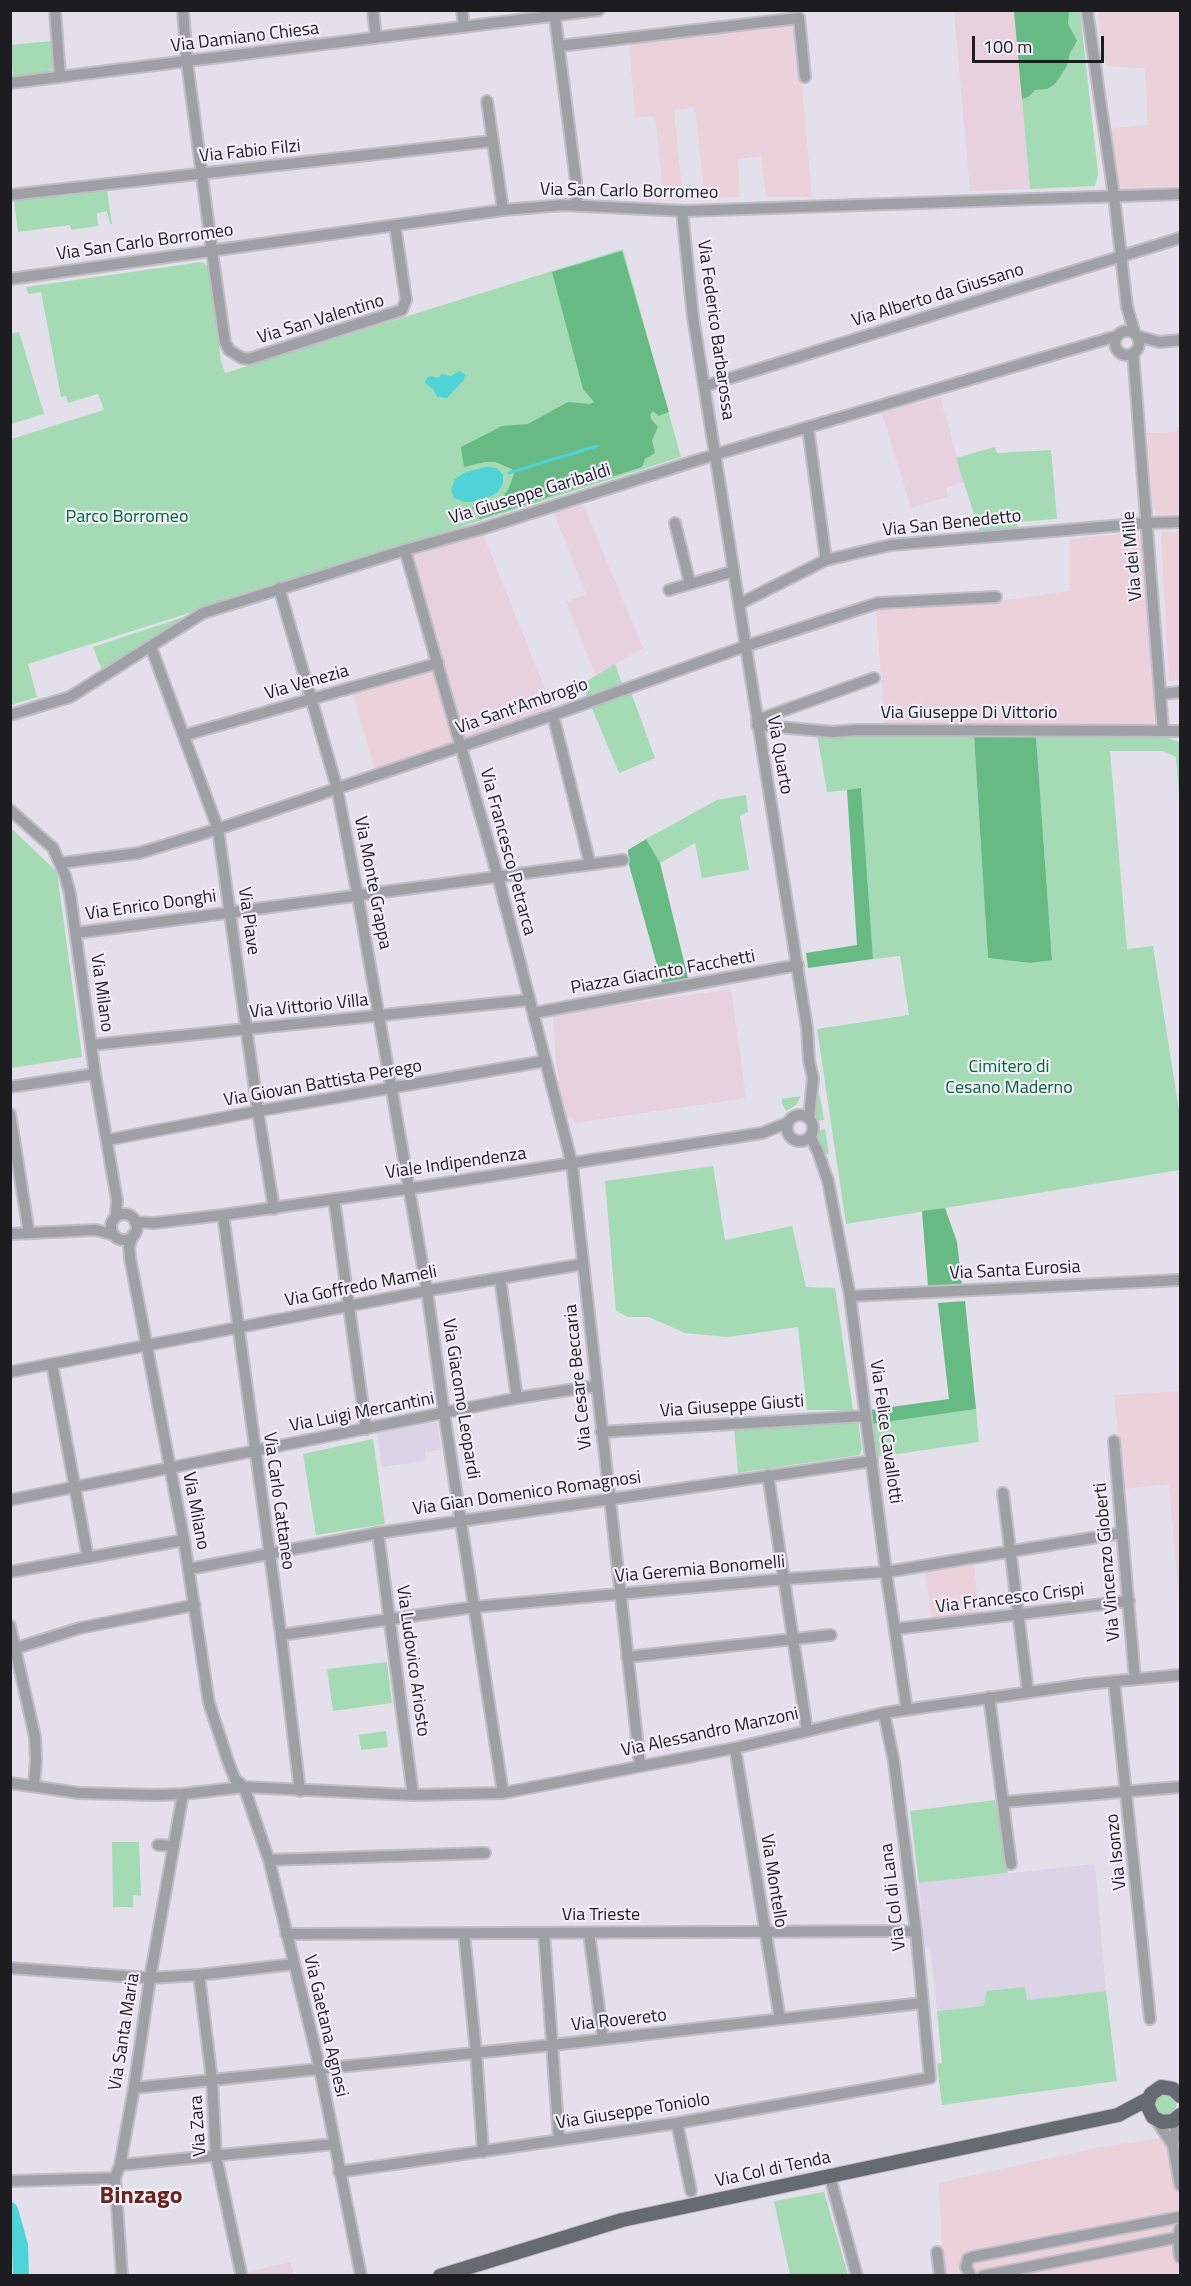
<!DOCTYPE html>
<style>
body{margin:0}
#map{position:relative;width:1191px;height:2286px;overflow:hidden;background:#e4e0eb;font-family:"Titillium Web",sans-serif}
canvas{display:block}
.frame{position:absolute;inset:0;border:12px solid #1d1c20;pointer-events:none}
.scale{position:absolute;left:972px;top:36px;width:132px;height:27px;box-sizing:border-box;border:3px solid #1d1c20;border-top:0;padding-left:8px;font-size:18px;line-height:21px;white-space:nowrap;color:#1d1c20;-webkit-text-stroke:4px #f1eef9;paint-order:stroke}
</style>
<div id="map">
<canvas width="1191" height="2286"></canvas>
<div class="frame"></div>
<div class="scale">100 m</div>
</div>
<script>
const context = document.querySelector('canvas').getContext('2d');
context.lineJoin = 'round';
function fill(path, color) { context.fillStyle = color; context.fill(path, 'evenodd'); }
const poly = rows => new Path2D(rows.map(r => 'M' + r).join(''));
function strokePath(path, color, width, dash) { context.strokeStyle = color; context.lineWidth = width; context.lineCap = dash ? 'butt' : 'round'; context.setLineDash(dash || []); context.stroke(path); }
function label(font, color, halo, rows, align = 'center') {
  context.font = font + ' "Titillium Web",sans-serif'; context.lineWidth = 4.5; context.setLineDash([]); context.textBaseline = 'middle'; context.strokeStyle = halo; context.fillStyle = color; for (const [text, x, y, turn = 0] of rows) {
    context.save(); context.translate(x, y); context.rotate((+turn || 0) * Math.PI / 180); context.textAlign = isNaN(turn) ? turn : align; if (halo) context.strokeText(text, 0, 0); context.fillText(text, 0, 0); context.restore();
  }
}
const commercial = poly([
 [954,11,1014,11,1030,189,970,191],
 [940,397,964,482,946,488,948,497,911,508,882,413],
 [580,497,643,648,596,676,566,602,586,594,551,506],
 [481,529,555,714,461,745,405,550],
 [731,989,746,1098,574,1123,572,1117,565,1118,556,1060,553,1015],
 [290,2262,294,2275,241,2276,240,2274]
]);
const industrial = poly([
 [1098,11,1180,11,1180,186,1119,189,1111,128,1148,125,1145,68,1106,66],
 [796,22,812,197,766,197,761,156,738,159,740,197,705,199,695,107,674,110,683,200,664,199,655,116,635,118,629,41],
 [1176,427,1180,427,1180,514,1158,515,1153,508,1147,433,1177,432],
 [1137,532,1141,537,1155,721,1151,724,885,725,876,610,1007,600,1070,591,1070,539],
 [1161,532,1180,532,1180,680,1169,681],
 [438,663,461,745,376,774,351,688],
 [1180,1391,1180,1600,1179,1600,1169,1484,1124,1489,1114,1395],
 [974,1565,979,1616,932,1620,925,1572],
 [1180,2135,1180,2275,943,2275,939,2183,1096,2148]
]);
const built = poly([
 [437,1422,441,1450,425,1452,426,1461,382,1467,377,1433],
 [1095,1864,1106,1991,1027,2000,1025,1987,986,1991,985,2006,937,2011,930,1947,925,1948,919,1883]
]);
const green = poly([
 [1014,11,1080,11,1098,174,1095,186,1030,189],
 [52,41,54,64,50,73,13,78,10,45],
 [107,190,112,224,110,224,107,211,97,213,98,226,71,230,70,225,18,232,14,201],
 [623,249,681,457,28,664,37,697,11,705,11,439,104,410,98,394,68,403,66,396,61,397,41,292,28,294,26,287,202,262,209,267,221,362,225,373],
 [19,332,44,414,11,424,11,334],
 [995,447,997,453,1051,450,1057,519,1017,522,1018,529,980,533,956,458],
 [199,612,102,670,93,647],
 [615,664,624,689,629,687,655,758,619,773,582,684],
 [817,734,836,738,883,735,974,736,988,958,1030,963,1052,959,1036,736,1164,737,1180,742,1180,808,1176,757,1163,751,1110,751,1127,949,1153,946,1180,1117,1180,1170,846,1224,817,1029,909,1015,900,956,873,959,861,789,827,792],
 [746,795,748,812,740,816,749,870,702,878,695,843,660,863,646,839,717,800],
 [10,827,57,872,82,1057,11,1068],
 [820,1095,824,1120,817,1121,814,1114,816,1096],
 [801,1096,796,1105,786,1111,782,1104,782,1099],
 [825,1129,829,1154,825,1154,817,1137,818,1130],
 [713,1166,725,1240,792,1226,806,1287,835,1288,853,1410,807,1410,798,1327,728,1337,685,1333,649,1317,628,1317,616,1311,605,1181],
 [976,1409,979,1442,877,1457,872,1424],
 [858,1420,862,1450,859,1455,738,1473,734,1427],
 [373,1439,385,1524,316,1535,303,1454],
 [387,1662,392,1703,333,1711,327,1669],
 [386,1731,388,1747,361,1750,359,1735],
 [995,1800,1008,1873,919,1883,910,1811],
 [112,1842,139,1842,141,1896,133,1895,133,1907,113,1907],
 [1025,1987,1027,2000,1106,1991,1117,2081,942,2105,937,2064,942,2063,937,2011,984,2006,986,1991],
 '1154 2105a11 11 0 1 1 22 0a11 11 0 1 1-22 0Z',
 [824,2192,848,2275,790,2275,774,2201]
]);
const forest = poly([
 [1014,11,1069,11,1068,24,1077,41,1070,53,1067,66,1055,84,1047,89,1035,90,1028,97,1022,99],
 [622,251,669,412,659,416,653,411,650,414,651,419,658,427,652,440,655,453,645,459,642,467,480,519,472,507,487,504,503,496,508,490,514,474,512,469,495,462,485,462,464,467,461,447,502,426,528,424,568,402,590,404,594,402,583,389,552,272],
 [974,736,1036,736,1052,960,1030,963,988,958],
 [861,788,873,959,808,968,806,953,857,945,847,790],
 [646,839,660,863,688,978,662,983,629,865,628,850],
 [945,1208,957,1242,962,1285,928,1287,922,1211],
 [965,1301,976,1409,872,1424,870,1410,949,1399,938,1303]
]);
const water = poly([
 [460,371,465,375,464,380,447,398,437,397,433,389,425,383,426,379,430,376,438,378,442,374,451,376],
 [486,467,497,468,503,475,503,483,498,492,485,499,472,502,465,502,454,498,451,490,455,479,466,472]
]);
const stream = poly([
 [509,473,597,446]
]);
const river = poly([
 [10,2210,20,2245,21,2276]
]);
const minor = poly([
 [55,10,60,77],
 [183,10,187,62,213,259,225,342,229,350,242,358,249,359,402,310,406,300,395,225],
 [373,10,376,38],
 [462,10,464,27],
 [554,10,576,181,577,206],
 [1087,10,1114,196,1127,307,1135,334],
 [559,46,799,18,805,77],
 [10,83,599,10],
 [487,101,503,210],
 [10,195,493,141],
 [682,211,693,317,807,1028,809,1061,813,1078,809,1119],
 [10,279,503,210,564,205,685,211,1180,194],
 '1115 343a12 12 0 1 1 24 0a12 12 0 1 1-24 0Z',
 [1137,336,1160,342,1180,340],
 [1133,353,1163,731],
 [705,386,1180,238],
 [808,428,826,560],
 [675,523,690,584],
 [405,550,498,877,572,1164,640,1765],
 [279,588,337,788,358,897,427,1291,444,1413,503,1793],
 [669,590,731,572],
 [739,604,826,560,891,545,1147,523,1180,522],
 [151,647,218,829,258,1111,274,1209],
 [1161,694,1180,692],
 [10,715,70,697,203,613,405,550,481,529,717,454,1117,336],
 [553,715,590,864],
 [757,720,874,678],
 [757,725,833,732,855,730,1180,731],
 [185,735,438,663],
 [10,810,53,848,65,875,70,894,95,1074,117,1200,116,1216],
 [61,863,139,853,218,829,553,715,746,646,878,603,996,597],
 [76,933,623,860],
 [533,1013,798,965],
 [91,1045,529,1000],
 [10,1087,95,1074],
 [10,1114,29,1233],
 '787 1128a13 13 0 1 1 26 0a13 13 0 1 1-26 0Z',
 [810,1136,818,1152,828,1181,850,1296,886,1572,907,1710],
 [107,1140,258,1111,545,1061],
 [334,1199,366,1429],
 '111 1227a13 13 0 1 1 26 0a13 13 0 1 1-26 0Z',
 [223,1215,281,1635,300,1791],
 [135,1222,154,1223,223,1215,420,1187,762,1133,787,1123],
 [10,1234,96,1230,114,1235],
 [133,1235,129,1246,130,1258,184,1540,209,1703,229,1764,235,1779,244,1787,269,1860,320,2069,361,2276],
 [500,1278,517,1398],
 [850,1296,1180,1280],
 [52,1364,88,1558],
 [10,1372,436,1289,583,1264],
 [601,1432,865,1416],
 [1114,1441,1135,1679],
 [768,1475,807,1730],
 [1003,1493,1028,1692],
 [10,1500,517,1398,595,1386],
 [378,1533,413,1795],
 [189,1569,378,1533,872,1461],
 [10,1572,184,1540],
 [10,1626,35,1737,36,1760,34,1786],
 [895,1629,1129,1601],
 [281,1635,474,1607,785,1579,886,1572,1122,1533],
 [10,1650,80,1628,195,1605],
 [627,1657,831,1635],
 [1114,1681,1150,2019],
 [989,1697,1011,1864],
 [735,1748,780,2019],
 [10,1783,79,1793,155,1795,183,1794,244,1787,413,1795,503,1793,735,1748,884,1713,1086,1684,1180,1675],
 [1003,1802,1180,1787],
 [158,1845,172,1846],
 [269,1860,485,1853],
 [464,1933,476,2052,483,2152],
 [544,1933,559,2140],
 [589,1933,603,2039],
 [286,1934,916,1931],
 [10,1968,150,1978,199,1975,294,1964],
 [199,1975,212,2080,216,2156,241,2273],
 [134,2088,552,2045,922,2003],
 [1178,2117,1173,2145,1180,2185],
 [1156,2120,1173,2145],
 [677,2123,691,2191],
 [120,2165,334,2144],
 [339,2172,677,2123,930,2078,916,1931,894,1762,884,1713],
 [830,2177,857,2276],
 [10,2181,115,2178],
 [1180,2228,1178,2238,1180,2257],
 [937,2252,940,2276],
 [122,2276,115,2178,120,2165,134,2088,150,1978,183,1794],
 [971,2276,966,2267,968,2259,972,2257,1180,2217],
 [983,2276,1180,2237]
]);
const major = poly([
 [1180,2096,1173,2089,1161,2087,1151,2094,1147,2105,1153,2117,1162,2122,1173,2121,1180,2115],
 [440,2276,622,2220,1118,2115,1148,2099]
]);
const streetNames = [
 ["Via Damiano Chiesa",245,38,-7],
 ["Via Fabio Filzi",250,152,-6],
 ["Via San Carlo Borromeo",629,192,1],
 ["Via San Carlo Borromeo",145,243,-8],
 ["Via Alberto da Giussano",938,296,-17],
 ["Via San Valentino",321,320,-17],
 ["Via Federico Barbarossa",715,330,82],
 ["Via Giuseppe Garibaldi",530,495,-17],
 ["Via San Benedetto",952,524,-6],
 ["Via dei Mille",1133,556,-95],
 ["Via Venezia",307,683,-16],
 ["Via Sant'Ambrogio",522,707,-19],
 ["Via Giuseppe Di Vittorio",969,714],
 ["Via Quarto",779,755,80],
 ["Via Francesco Petrarca",507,852,75],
 ["Via Monte Grappa",372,883,79],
 ["Via Enrico Donghi",151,906,-8],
 ["Via Piave",248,921,82],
 ["Piazza Giacinto Facchetti",663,973,-10],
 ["Via Milano",101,993,82],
 ["Via Vittorio Villa",309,1007,-6],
 ["Via Giovan Battista Perego",323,1084,-10],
 ["Viale Indipendenza",456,1164,-8],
 ["Via Santa Eurosia",1015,1271,-3],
 ["Via Goffredo Mameli",361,1287,-11],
 ["Via Cesare Beccaria",579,1377,-96],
 ["Via Giacomo Leopardi",460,1399,81],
 ["Via Giuseppe Giusti",732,1407,-4],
 ["Via Luigi Mercantini",362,1413,-11],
 ["Via Felice Cavallotti",885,1432,82],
 ["Via Gian Domenico Romagnosi",527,1494,-8],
 ["Via Carlo Cattaneo",278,1501,82],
 ["Via Milano",195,1511,79],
 ["Via Vincenzo Gioberti",1108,1562,-95],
 ["Via Geremia Bonomelli",700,1570,-5],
 ["Via Francesco Crispi",1010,1599,-7],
 ["Via Ludovico Ariosto",412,1661,82],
 ["Via Alessandro Manzoni",710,1733,-12],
 ["Via Isonzo",1117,1852,-96],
 ["Via Montello",773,1881,81],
 ["Via Col di Lana",894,1897,-97],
 ["Via Trieste",601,1916],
 ["Via Rovereto",619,2021,-6],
 ["Via Gaetana Agnesi",325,2026,77],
 ["Via Santa Maria",125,2032,-81],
 ["Via Giuseppe Toniolo",633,2112,-9],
 ["Via Zara",199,2126,-94],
 ["Via Col di Tenda",773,2170,-12]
];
const parkNames = [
 ["Parco Borromeo",127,518],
 ["Cimitero di",1009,1068],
 ["Cesano Maderno",1009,1089]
];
const districtNames = [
 ["Binzago",141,2197]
];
fill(commercial, '#e8d1de');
fill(industrial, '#ead1da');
fill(built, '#dad4e6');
fill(green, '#a4dbb4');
fill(forest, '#68ba84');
fill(water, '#50d3d7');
strokePath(stream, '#50d3d7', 3);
strokePath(river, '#50d3d7', 16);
strokePath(minor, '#c0bdc6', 14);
strokePath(major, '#c0bdc6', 16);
strokePath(minor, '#9ea0a5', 10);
strokePath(major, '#666a71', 14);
label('18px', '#1d1c20', '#f1eef9', streetNames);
label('18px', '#016736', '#f1eef9', parkNames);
label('bold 24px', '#68241d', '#f1eef9', districtNames);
</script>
